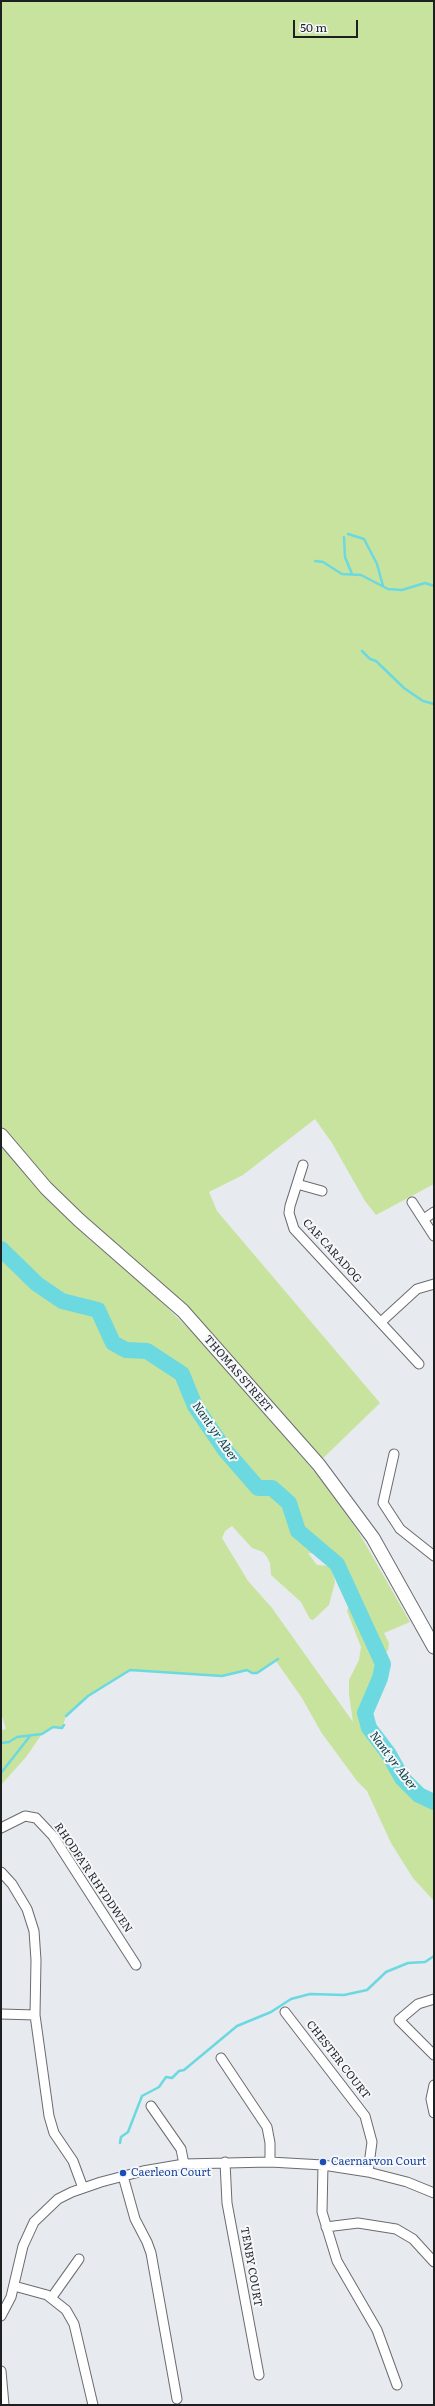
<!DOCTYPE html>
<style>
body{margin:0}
#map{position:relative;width:435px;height:2406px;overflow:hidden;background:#e7eaee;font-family:Literata,serif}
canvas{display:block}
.frame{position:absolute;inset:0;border:2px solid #1e1f21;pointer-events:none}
.scale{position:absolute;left:293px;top:20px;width:65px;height:18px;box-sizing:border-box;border:2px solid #1e1f21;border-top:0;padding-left:5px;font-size:12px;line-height:14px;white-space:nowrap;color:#1e1f21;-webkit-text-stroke:3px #f5f7fb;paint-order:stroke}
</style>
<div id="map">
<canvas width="435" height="2406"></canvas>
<div class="frame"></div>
<div class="scale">50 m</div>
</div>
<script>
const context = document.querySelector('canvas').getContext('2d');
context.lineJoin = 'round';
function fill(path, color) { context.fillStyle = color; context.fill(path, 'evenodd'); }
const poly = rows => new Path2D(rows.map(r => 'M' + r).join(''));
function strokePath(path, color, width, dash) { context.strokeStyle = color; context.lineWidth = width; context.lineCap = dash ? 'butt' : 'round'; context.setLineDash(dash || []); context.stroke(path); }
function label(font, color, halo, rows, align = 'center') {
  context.font = font + ' Literata,serif'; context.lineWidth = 4; context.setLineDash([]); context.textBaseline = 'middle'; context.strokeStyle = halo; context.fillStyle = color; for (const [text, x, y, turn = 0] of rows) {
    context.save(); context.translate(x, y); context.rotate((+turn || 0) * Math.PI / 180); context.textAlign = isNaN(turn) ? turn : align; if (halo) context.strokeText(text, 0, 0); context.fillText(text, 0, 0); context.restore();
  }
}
const green = poly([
 [1,1,434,1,434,1184,376,1215,365,1201,332,1143,315,1119,243,1175,209,1192,217,1211,380,1403,315,1466,204,1345,326,1485,359,1533,410,1622,384,1633,389,1643,388,1650,381,1658,383,1664,380,1678,365,1713,369,1728,388,1753,402,1778,419,1795,434,1802,434,1901,413,1878,391,1843,367,1791,357,1781,321,1732,302,1698,276,1661,257,1673,252,1673,247,1670,222,1676,130,1670,88,1696,66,1716,62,1728,53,1728,42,1734,26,1757,1,1785,1,1730,6,1729,1,1713,1,1146,47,1199,90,1240,141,1282,201,1341,162,1298,1,1141],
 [232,1526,252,1548,263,1552,267,1557,270,1563,271,1575,301,1602,310,1619,313,1620,329,1605,335,1582,331,1566,317,1565,308,1553,325,1554,337,1564,352,1595,347,1611,361,1647,359,1660,349,1680,349,1694,353,1722,272,1608,248,1581,222,1538,225,1531]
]);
const stream = poly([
 [348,534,364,539,377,564,383,586],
 [344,537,345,557,352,574],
 [315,561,323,562,342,574,361,575,388,589,402,590,425,583,434,586],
 [362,651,370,659,376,661,404,688,423,701,434,704],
 [66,1716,88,1696,130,1670,222,1676,247,1670,252,1673,257,1673,278,1659],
 [1,1743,9,1742,17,1737,42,1734,53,1727,62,1728,64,1725],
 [1,1773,30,1736],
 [120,2143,121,2137,128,2132,142,2096,159,2087,166,2077,172,2078,179,2071,184,2070,237,2026,271,2012,291,1999,310,1994,344,1995,367,1990,386,1972,408,1963,425,1962,434,1956]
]);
const river = poly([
 [1,1249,37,1284,62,1301,98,1310,113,1343,126,1350,147,1351,182,1374,195,1406,225,1450,258,1488,272,1488,289,1503,298,1531,337,1564,383,1664,380,1678,365,1713,369,1728,388,1753,402,1778,419,1795,434,1802]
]);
const street = poly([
 [303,1165,290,1206,289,1213,294,1229,419,1364],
 [297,1184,322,1191],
 [412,1202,434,1236],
 [424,1219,434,1212],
 [381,1322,417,1289,434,1284],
 [394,1454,383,1503,400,1529,434,1556],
 [1,1828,25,1816,36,1818,53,1836,136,1965],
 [1,1872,12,1884,27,1909,34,1931,36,1960,35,2015,49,2116,54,2133,73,2161,83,2188],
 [434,1999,418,2004,399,2020,434,2055],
 [285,2012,365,2116,372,2142,368,2172],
 [1,2014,35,2015],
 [221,2058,267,2127,270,2143,270,2162],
 [434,2085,431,2099,434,2113],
 [151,2106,181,2149,184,2164],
 [225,2162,227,2203,259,2375],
 [323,2165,322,2212,337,2261,377,2330,397,2385],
 [123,2176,135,2219,147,2242,151,2253,177,2399],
 [326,2227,358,2223,396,2229,413,2239,434,2262],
 [14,2286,47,2295,66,2310,74,2324,93,2405],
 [52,2297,79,2259],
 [1,2316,11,2297,23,2246,34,2222,58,2199,72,2192,101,2182,143,2171,184,2164,270,2162,323,2165,368,2172,407,2182,434,2193],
 [1,2371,4,2405]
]);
const secondary = poly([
 [1,1135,46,1188,79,1220,183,1311,319,1465,373,1538,434,1647]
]);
const markers = [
 [323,2162,4,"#1a4fb4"],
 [123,2173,4,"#1a4fb4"]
];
const streetNames = [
 ["CAE CARADOG",332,1251,48],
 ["THOMAS STREET",238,1374,49],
 ["RHODFA'R RHYDDWEN",93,1878,56],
 ["CHESTER COURT",338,2060,52],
 ["TENBY COURT",251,2267,80]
];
const transitNames = [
 ["Caernarvon Court",331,2162],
 ["Caerleon Court",131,2173]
];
const waterNames = [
 ["Nant yr Aber",215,1432,55],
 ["Nant yr Aber",393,1761,53]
];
fill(green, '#c8e39d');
strokePath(stream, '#6bd9df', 2.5);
strokePath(river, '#6bd9df', 16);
strokePath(street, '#6b6c70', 11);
strokePath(secondary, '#6b6c70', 15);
strokePath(street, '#fff', 9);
strokePath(secondary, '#fff', 13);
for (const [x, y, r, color] of markers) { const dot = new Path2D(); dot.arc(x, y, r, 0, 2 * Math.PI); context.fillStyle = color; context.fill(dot); strokePath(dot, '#f5f7fb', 1.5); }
label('11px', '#1e1f21', '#f5f7fb', streetNames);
label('11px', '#164399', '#f5f7fb', transitNames, 'left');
label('italic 12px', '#043b3d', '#f5f7fb', waterNames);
</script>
